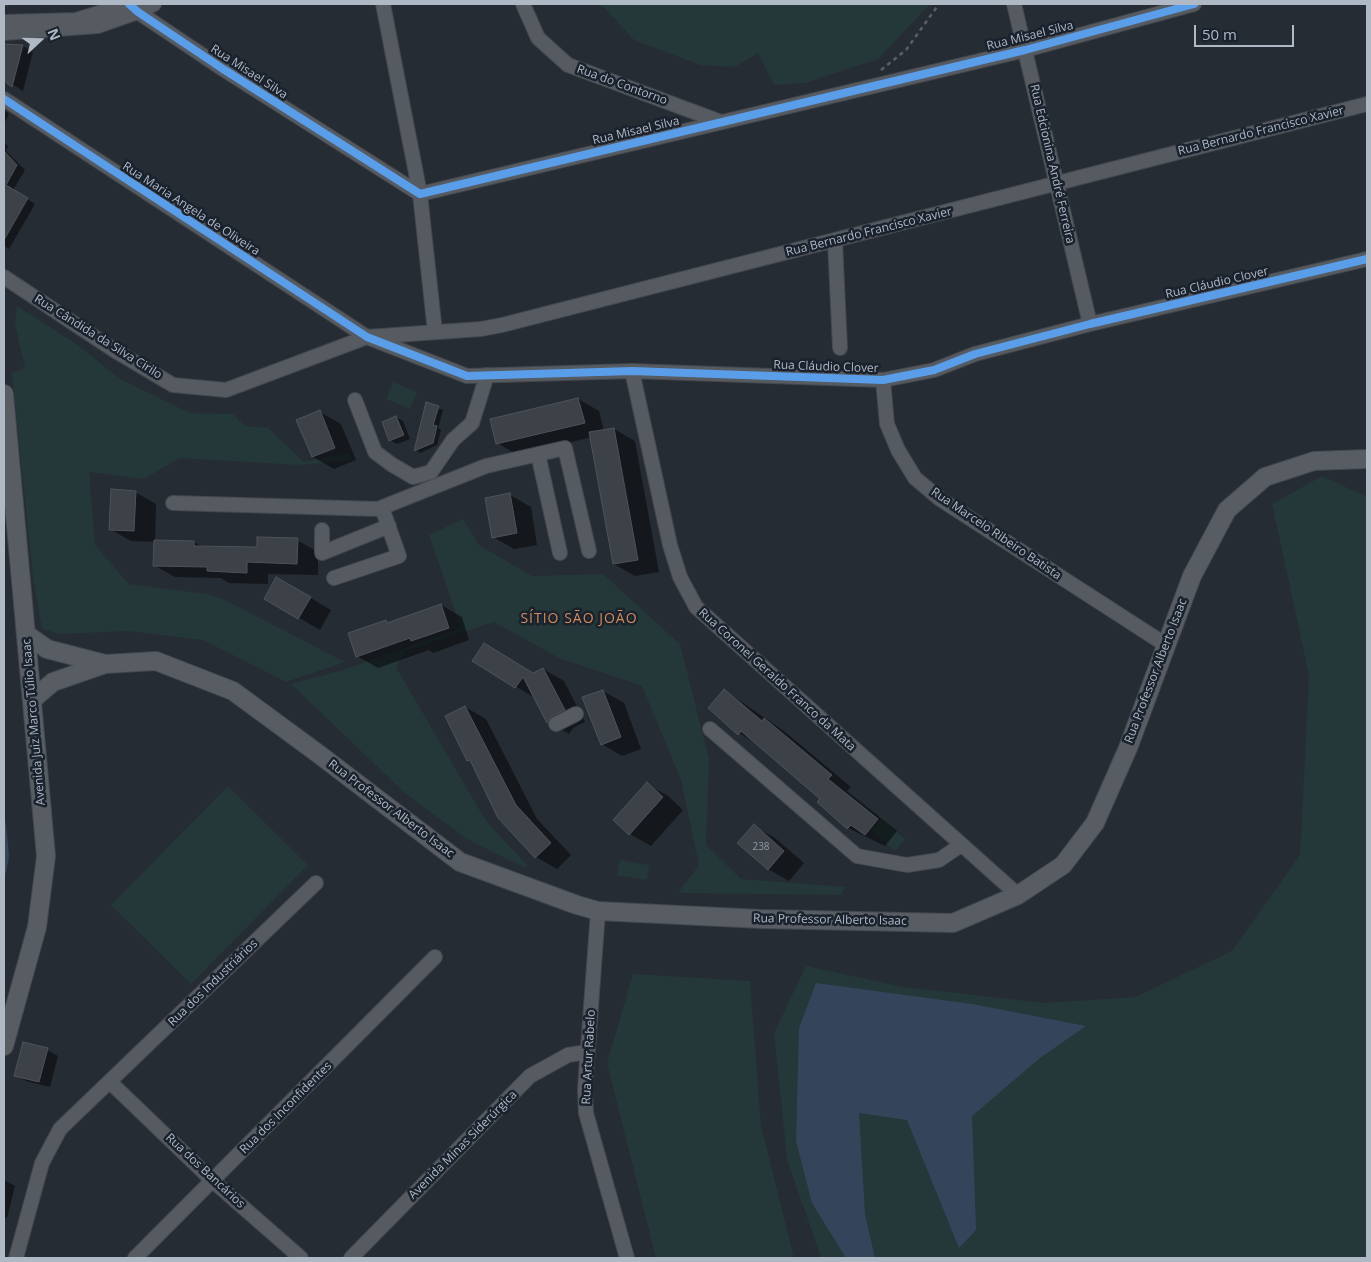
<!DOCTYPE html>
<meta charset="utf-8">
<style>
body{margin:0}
#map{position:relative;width:1371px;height:1262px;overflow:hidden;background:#262c33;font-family:"Open Sans",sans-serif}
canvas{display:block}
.frame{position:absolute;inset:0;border:5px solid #afb8c5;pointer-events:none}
.north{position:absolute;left:15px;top:15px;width:50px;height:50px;-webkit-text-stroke:4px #1a222d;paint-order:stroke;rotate:69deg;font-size:14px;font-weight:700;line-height:20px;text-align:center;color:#afb8c5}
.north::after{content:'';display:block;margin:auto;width:18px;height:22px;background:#afb8c5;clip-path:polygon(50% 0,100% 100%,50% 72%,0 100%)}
.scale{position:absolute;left:1194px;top:25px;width:100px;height:22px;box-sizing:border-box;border:2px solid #afb8c5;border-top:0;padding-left:6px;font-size:15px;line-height:18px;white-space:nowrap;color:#afb8c5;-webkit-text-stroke:4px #1a222d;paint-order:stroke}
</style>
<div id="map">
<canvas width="1371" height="1262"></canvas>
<div class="frame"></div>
<div class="north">N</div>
<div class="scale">50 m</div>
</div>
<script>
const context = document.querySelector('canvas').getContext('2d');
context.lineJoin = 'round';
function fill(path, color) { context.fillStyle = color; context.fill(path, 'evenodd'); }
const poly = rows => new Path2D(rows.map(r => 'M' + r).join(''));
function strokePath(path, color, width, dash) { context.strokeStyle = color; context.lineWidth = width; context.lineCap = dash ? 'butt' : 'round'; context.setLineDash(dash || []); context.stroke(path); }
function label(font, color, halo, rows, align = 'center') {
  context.font = font + ' "Open Sans",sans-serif'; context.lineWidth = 5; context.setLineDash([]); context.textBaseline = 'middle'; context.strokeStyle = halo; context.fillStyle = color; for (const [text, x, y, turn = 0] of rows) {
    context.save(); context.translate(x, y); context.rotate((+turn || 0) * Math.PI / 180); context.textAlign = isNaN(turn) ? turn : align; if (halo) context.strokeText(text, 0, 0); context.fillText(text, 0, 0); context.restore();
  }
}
const green = poly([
 [601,4,930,4,878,59,805,83,774,85,758,53,735,67,700,65,634,40],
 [17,306,72,341,122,380,190,413,233,414,245,426,268,428,304,462,349,453,354,461,298,465,180,458,144,479,89,472,95,545,129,584,207,594,225,600,345,662,286,682,203,640,128,631,60,634,42,629,33,578,12,373,25,368,15,324],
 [393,382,417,392,410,409,386,399],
 [1322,476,1367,497,1367,1258,821,1258,787,1159,774,1033,806,966,904,987,1044,1003,1135,997,1232,951,1300,855,1309,675,1272,504],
 [463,519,479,545,532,576,603,574,680,644,709,759,706,845,741,879,846,887,841,895,678,893,699,865,681,780,642,686,559,658,494,622,406,651,396,667,486,821,528,866,523,867,469,840,407,795,291,684,343,670,461,628,429,535],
 [228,786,308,865,191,984,111,905],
 [881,819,905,839,895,851,871,831],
 [620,860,649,865,647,880,617,875],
 [633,974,750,981,761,1125,794,1258,656,1258,607,1063]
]);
const water = poly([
 [816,983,972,1004,1086,1026,1040,1058,972,1116,976,1230,959,1248,907,1120,859,1113,865,1214,875,1258,846,1258,812,1203,796,1141,799,1028]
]);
const shadow = poly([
 [4,45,23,46,33,52,23,91,4,79],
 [4,110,9,114,4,124],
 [4,143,8,146,6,151,25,170,13,190,35,204,9,249,4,246],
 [578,399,599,411,604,431,614,429,635,441,659,572,635,576,614,564,592,437,518,455,497,443,491,420],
 [427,404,443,410,438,428,441,430,437,445,420,453,416,450],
 [320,412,341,424,356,460,334,469,313,457],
 [396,417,403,421,410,439,397,444,390,440],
 [135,492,156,504,155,541,194,542,202,547,258,549,297,540,318,552,318,575,268,574,268,584,229,583,221,578,175,577,154,565,155,542,131,541,110,529],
 [510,495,531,507,537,545,514,549,493,537],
 [277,578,331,610,320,630,265,598],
 [441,605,462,617,469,640,433,653,429,650,378,668,357,656,386,621,390,623],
 [474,661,534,674,543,669,564,681,585,722,573,728,569,734,548,722,535,698],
 [724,690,784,731,851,787,847,791,897,831,885,846,848,828,822,799,759,745,739,733,709,708],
 [603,691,624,703,641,749,622,756,602,744],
 [465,707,486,719,537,819,571,855,557,869,536,857,473,763,468,760],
 [647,784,668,796,683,810,651,846,630,834],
 [754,826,775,838,804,863,789,881,768,869],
 [47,1050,58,1056,50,1087,26,1081,16,1075],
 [4,1180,15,1186,7,1218,4,1217]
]);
const stream = poly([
 [4,824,7,856,4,872]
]);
const building = poly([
 [4,44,23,45,12,87,4,81,4,44],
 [4,151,17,165,6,185,28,198,4,240,4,151],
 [578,398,585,423,496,444,490,419,578,398],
 [426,402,439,406,433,425,437,426,433,443,414,451,426,402],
 [320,410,335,448,312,457,296,420,320,410],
 [396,416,404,435,389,441,382,422,396,416],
 [614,428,638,560,613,564,589,432,614,428],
 [111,489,136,491,134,531,109,530,111,489],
 [510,493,517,533,492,538,485,498,510,493],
 [257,537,298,538,297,564,247,562,247,573,207,571,207,567,153,566,154,540,194,541,194,546,257,547,257,537],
 [276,577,311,597,298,619,264,599,276,577],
 [441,604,449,628,411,641,410,638,356,657,348,633,386,620,387,623,441,604],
 [484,643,533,673,543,668,565,710,552,716,547,723,523,677,515,688,472,661,484,643],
 [724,689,762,721,764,718,801,749,832,775,828,779,878,819,865,835,851,825,847,829,817,802,820,799,741,731,738,735,708,708,724,689],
 [603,690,621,737,601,745,582,697,603,690],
 [465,706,516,805,551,843,535,858,498,818,470,760,467,761,445,716,465,706],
 [647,782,663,797,629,835,613,820,647,782],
 [754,824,784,851,768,870,737,843,754,824],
 [23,1042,48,1048,39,1082,14,1076,23,1042]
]);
const path = poly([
 [5,4,9,4],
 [881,70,906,50,939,4]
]);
const minor = poly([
 [129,4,138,12,223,69,420,194,1025,50,1194,4],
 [383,4,420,194,435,332],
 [523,4,538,38,568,65,721,122],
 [1014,4,1090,324],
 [4,22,76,20,128,4],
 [4,33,98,26,138,12,154,4],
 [4,99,367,337,467,376,632,371,883,380,934,370,975,354,1090,324,1367,259],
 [835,241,840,348],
 [4,277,114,350,173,385,226,390,367,337,481,329,502,325,1367,104],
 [632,371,670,545,680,577,696,607,1018,895],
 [883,380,887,424,898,450,915,478,940,499,1166,645],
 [355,400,375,452,391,464,413,477,431,472,453,440,472,423,487,375],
 [538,454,560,553],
 [173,503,378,509,486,466,565,448,589,551],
 [322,530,322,553,389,526],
 [334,578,399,556,382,508],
 [556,724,576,714],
 [710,729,857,856,907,865,939,860,961,845],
 [598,911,585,1089,586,1113,627,1258],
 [110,1082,213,1181,301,1258],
 [16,1258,42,1163,60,1129,316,883],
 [135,1258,435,957],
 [351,1258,530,1076,568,1055,587,1052]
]);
const major = poly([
 [4,394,46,856,37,927,4,1046],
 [26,634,47,649,105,664,53,682,32,700],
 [105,664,156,661,233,691,320,755,460,862,577,905,598,911,761,919,953,923,1018,895,1063,865,1095,823,1128,748,1192,576,1227,510,1265,477,1314,461,1367,459]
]);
const cycleway = poly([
 [129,4,138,12,223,69,420,194,1025,50,1194,4],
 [4,99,367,337,467,376,632,371,883,380,934,370,975,354,1090,324,1367,259]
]);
const numberNames = [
 ["238",761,847]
];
const streetNames = [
 ["Rua Misael Silva",1030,36,-14],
 ["Rua Misael Silva",249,72,33],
 ["Rua do Contorno",622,85,20],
 ["Rua Misael Silva",636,131,-13],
 ["Rua Bernardo Francisco Xavier",1261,131,-14],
 ["Rua Edcionina André Ferreira",1052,164,77],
 ["Rua Maria Angela de Oliveira",191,209,33],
 ["Rua Bernardo Francisco Xavier",869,232,-14],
 ["Rua Cláudio Clover",1217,283,-13],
 ["Rua Cândida da Silva Cirilo",98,337,32],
 ["Rua Cláudio Clover",826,367,2],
 ["Rua Marcelo Ribeiro Batista",996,534,34],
 ["Rua Professor Alberto Isaac",1156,671,-69],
 ["Rua Coronel Geraldo Franco da Mata",777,680,42],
 ["Avenida Juiz Marco Túlio Isaac",34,722,-95],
 ["Rua Professor Alberto Isaac",391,809,37],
 ["Rua Professor Alberto Isaac",830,920,1],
 ["Rua dos Industriários",213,983,-44],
 ["Rua Artur Rabelo",589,1057,-87],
 ["Rua dos Inconfidentes",286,1108,-45],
 ["Avenida Minas Siderúrgica",463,1145,-45],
 ["Rua dos Bancários",205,1171,43]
];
const neighbourhoodNames = [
 ["SÍTIO SÃO JOÃO",579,619]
];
fill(green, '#243739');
fill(water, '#34455b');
fill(shadow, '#0007');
strokePath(stream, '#34455b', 4);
fill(building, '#3d4248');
strokePath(building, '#4e535b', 1);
strokePath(minor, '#44484e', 16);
strokePath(major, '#434850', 20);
strokePath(path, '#595f65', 2.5, [4, 4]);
strokePath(minor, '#565a61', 14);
strokePath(major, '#585d63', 18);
strokePath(cycleway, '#5a9eea', 8);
label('10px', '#929aa6', null, numberNames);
label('12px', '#afb8c5', '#1a222d', streetNames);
context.letterSpacing = '1px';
label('14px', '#d28c5d', '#1a222d', neighbourhoodNames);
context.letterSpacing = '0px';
</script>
